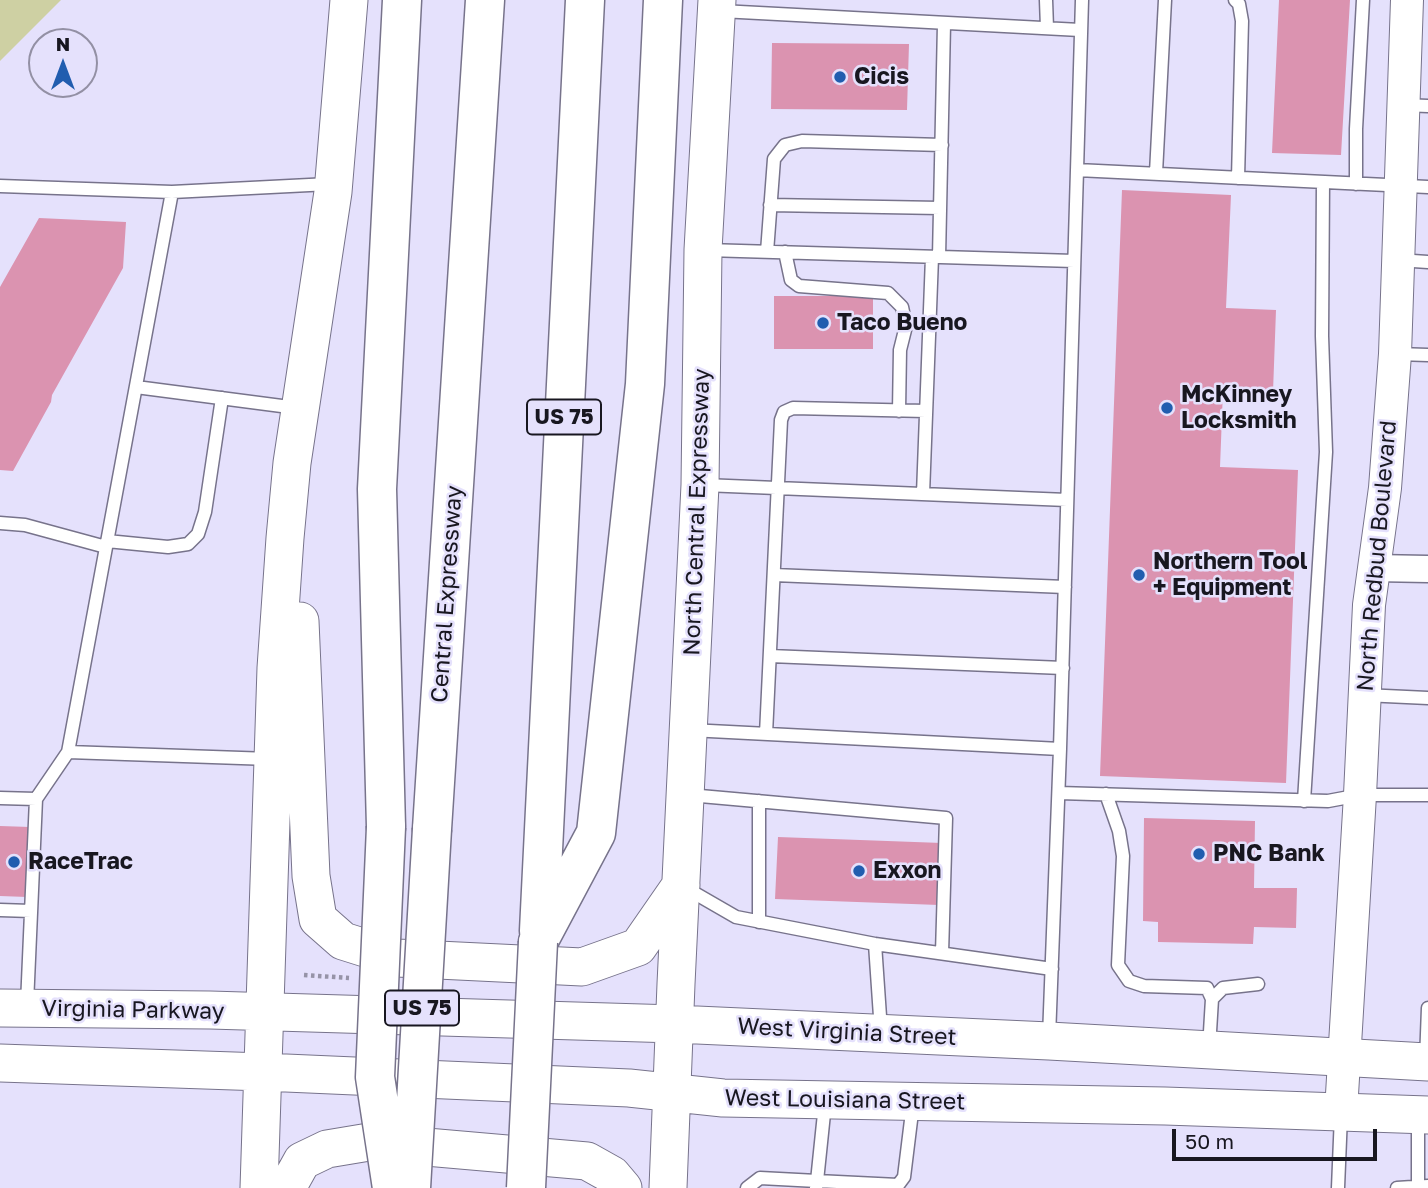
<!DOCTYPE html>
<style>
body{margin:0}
#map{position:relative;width:1428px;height:1188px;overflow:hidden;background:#e5e1fc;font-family:"Golos Text",sans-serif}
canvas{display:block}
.north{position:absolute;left:28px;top:28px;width:70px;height:70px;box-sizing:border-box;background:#e5e1fc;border:2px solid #9390a4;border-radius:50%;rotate:0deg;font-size:19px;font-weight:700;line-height:28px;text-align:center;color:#181720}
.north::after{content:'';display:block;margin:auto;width:24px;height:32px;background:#215daf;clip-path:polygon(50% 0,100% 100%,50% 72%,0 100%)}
.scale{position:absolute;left:1172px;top:1129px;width:205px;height:32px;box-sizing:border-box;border:4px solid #181720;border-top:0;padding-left:9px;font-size:21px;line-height:24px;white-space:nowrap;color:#181720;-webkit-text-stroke:5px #e5e1fc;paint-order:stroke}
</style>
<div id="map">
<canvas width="1428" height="1188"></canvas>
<div class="north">N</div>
<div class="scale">50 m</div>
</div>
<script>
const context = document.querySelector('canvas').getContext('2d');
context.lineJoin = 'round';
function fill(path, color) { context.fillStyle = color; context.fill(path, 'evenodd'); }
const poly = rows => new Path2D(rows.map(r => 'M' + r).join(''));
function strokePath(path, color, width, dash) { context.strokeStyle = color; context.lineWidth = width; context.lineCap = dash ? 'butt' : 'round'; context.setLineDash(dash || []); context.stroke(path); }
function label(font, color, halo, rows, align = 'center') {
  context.font = font + ' "Golos Text",sans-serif'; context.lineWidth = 5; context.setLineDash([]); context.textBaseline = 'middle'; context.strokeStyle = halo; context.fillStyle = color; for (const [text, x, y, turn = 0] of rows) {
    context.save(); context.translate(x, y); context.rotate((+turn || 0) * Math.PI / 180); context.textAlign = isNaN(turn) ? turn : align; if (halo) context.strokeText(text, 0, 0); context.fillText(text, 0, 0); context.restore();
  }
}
const green = poly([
 [0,0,61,0,0,61]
]);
const building = poly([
 [1279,0,1350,0,1341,155,1272,153],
 [772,43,909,44,907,110,771,109],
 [1122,190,1231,195,1226,308,1276,310,1273,392,1223,390,1220,467,1298,470,1286,783,1100,776],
 [39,218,126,222,123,268,52,395,51,402,13,471,0,470,0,287],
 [774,296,873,296,873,349,774,349],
 [1144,818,1255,821,1254,888,1297,888,1296,928,1254,927,1253,944,1158,942,1158,922,1143,921],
 [0,826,30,827,27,897,0,896],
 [778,837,942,843,939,905,775,899]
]);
const path = poly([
 [304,975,349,978]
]);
const service = poly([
 [1046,0,1047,28],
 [1235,0,1239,4,1242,21,1238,178],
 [721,11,1080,30],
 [1403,105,1428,106],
 [1077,170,1428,187],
 [1156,173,1165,0],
 [1356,184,1356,129,1363,0],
 [0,186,172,192],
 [770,205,940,208],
 [707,250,1074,261],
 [767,252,774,159,785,145,802,141,942,145],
 [785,252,791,280,799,286,888,293,902,307,906,326,900,350,899,411],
 [939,257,944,24],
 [1398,260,1428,262],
 [1397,354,1428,355],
 [136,387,297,408],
 [704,485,1067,500],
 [923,494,932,257],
 [0,523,25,525,106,547],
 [107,541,168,547,188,544,198,534,205,512,222,398],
 [774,575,1065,587],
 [770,656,1063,668],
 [1364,695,1428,698],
 [690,730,1060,749],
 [766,734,781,420,784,412,793,408,926,411],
 [68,752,172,192,329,184],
 [1059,793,1328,801,1360,795,1428,795],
 [1106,794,1119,831,1123,856,1118,965,1129,981,1144,986,1207,988,1212,999,1209,1048],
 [689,795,946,818,942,953],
 [0,798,36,799,27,1004],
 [36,799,68,752,270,759],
 [759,801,759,922],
 [1304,801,1326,452,1322,336,1323,182],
 [684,887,736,917,875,944,1052,969],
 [0,910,31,911],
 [875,944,881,1031],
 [1212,999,1223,988,1258,984],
 [1049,1037,1060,749,1082,0],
 [1426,1060,1428,1008],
 [1418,1118,1418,1186],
 [747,1188,760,1178,817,1181,825,1104],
 [816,1188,817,1181,898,1185,904,1177,913,1104],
 [1338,1188,1341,1115],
 [1397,1188,1428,1186]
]);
const minor = poly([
 [1374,568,1428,569]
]);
const tertiary = poly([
 [1341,1111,1360,795,1369,605,1385,488,1395,354,1407,0]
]);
const secondary = poly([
 [300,621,311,876,318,919,343,941,397,958,582,967,638,947,681,885],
 [0,1008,210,1010,675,1024,1049,1041,1428,1062],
 [0,1063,263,1072,629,1088,723,1098,1165,1106,1428,1115],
 [259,1188,276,668,285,538,292,463,333,192,349,0],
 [287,1188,302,1161,327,1149,369,1142,587,1161,612,1175,623,1188],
 [668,1188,676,984,700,485,703,250,717,0]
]);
const motorway = poly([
 [386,827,377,489,402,0],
 [432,829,485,0],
 [539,931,585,0],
 [538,942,596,833,645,384,663,0]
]);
const motorwayBridge = poly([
 [386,827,375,1077,392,1188],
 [411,1188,432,829],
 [526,1188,538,942]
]);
const markers = [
 [840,77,7,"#215daf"],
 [823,323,7,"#215daf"],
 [1167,408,7,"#215daf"],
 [1139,575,7,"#215daf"],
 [1199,854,7,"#215daf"],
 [14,862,7,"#215daf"],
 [859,871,7,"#215daf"]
];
const shields = [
 [564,417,74],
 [422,1008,74]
];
const shieldNames = [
 ["US 75",564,417],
 ["US 75",422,1008]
];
const poiNames = [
 ["Cicis",854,77],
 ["Taco Bueno",837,323],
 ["McKinney",1181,395],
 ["Locksmith",1181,421],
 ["Northern Tool",1153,562],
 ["+ Equipment",1153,588],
 ["PNC Bank",1213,854],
 ["RaceTrac",28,862],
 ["Exxon",873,871]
];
const streetNames = [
 ["North Central Expressway",697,512,-88],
 ["North Redbud Boulevard",1377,556,-85],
 ["Central Expressway",447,594,-86],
 ["Virginia Parkway",133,1010,1],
 ["West Virginia Street",847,1032,3],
 ["West Louisiana Street",845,1100,1]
];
fill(green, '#ced0a3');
fill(building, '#db93b0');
strokePath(service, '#77738b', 15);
strokePath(minor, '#77738b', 29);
strokePath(tertiary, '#77738b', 34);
strokePath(secondary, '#77738b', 39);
strokePath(motorway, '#77738b', 41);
strokePath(path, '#9693a7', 4.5, [3.5, 3.5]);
strokePath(service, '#fff', 12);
strokePath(minor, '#fff', 26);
strokePath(tertiary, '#fff', 32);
strokePath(secondary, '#fff', 37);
strokePath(motorway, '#fff', 38);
strokePath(motorwayBridge, '#77738b', 41, []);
strokePath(motorwayBridge, '#fff', 38);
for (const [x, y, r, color] of markers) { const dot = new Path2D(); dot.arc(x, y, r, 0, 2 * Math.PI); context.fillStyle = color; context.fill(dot); strokePath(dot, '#e5e1fc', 2.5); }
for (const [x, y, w] of shields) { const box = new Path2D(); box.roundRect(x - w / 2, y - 17.5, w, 35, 5); context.fillStyle = '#e5e1fc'; context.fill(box); strokePath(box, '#181720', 2); }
label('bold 21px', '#181720', null, shieldNames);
label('bold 23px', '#181720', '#e5e1fc', poiNames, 'left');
label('23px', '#181720', '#e5e1fc', streetNames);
</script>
